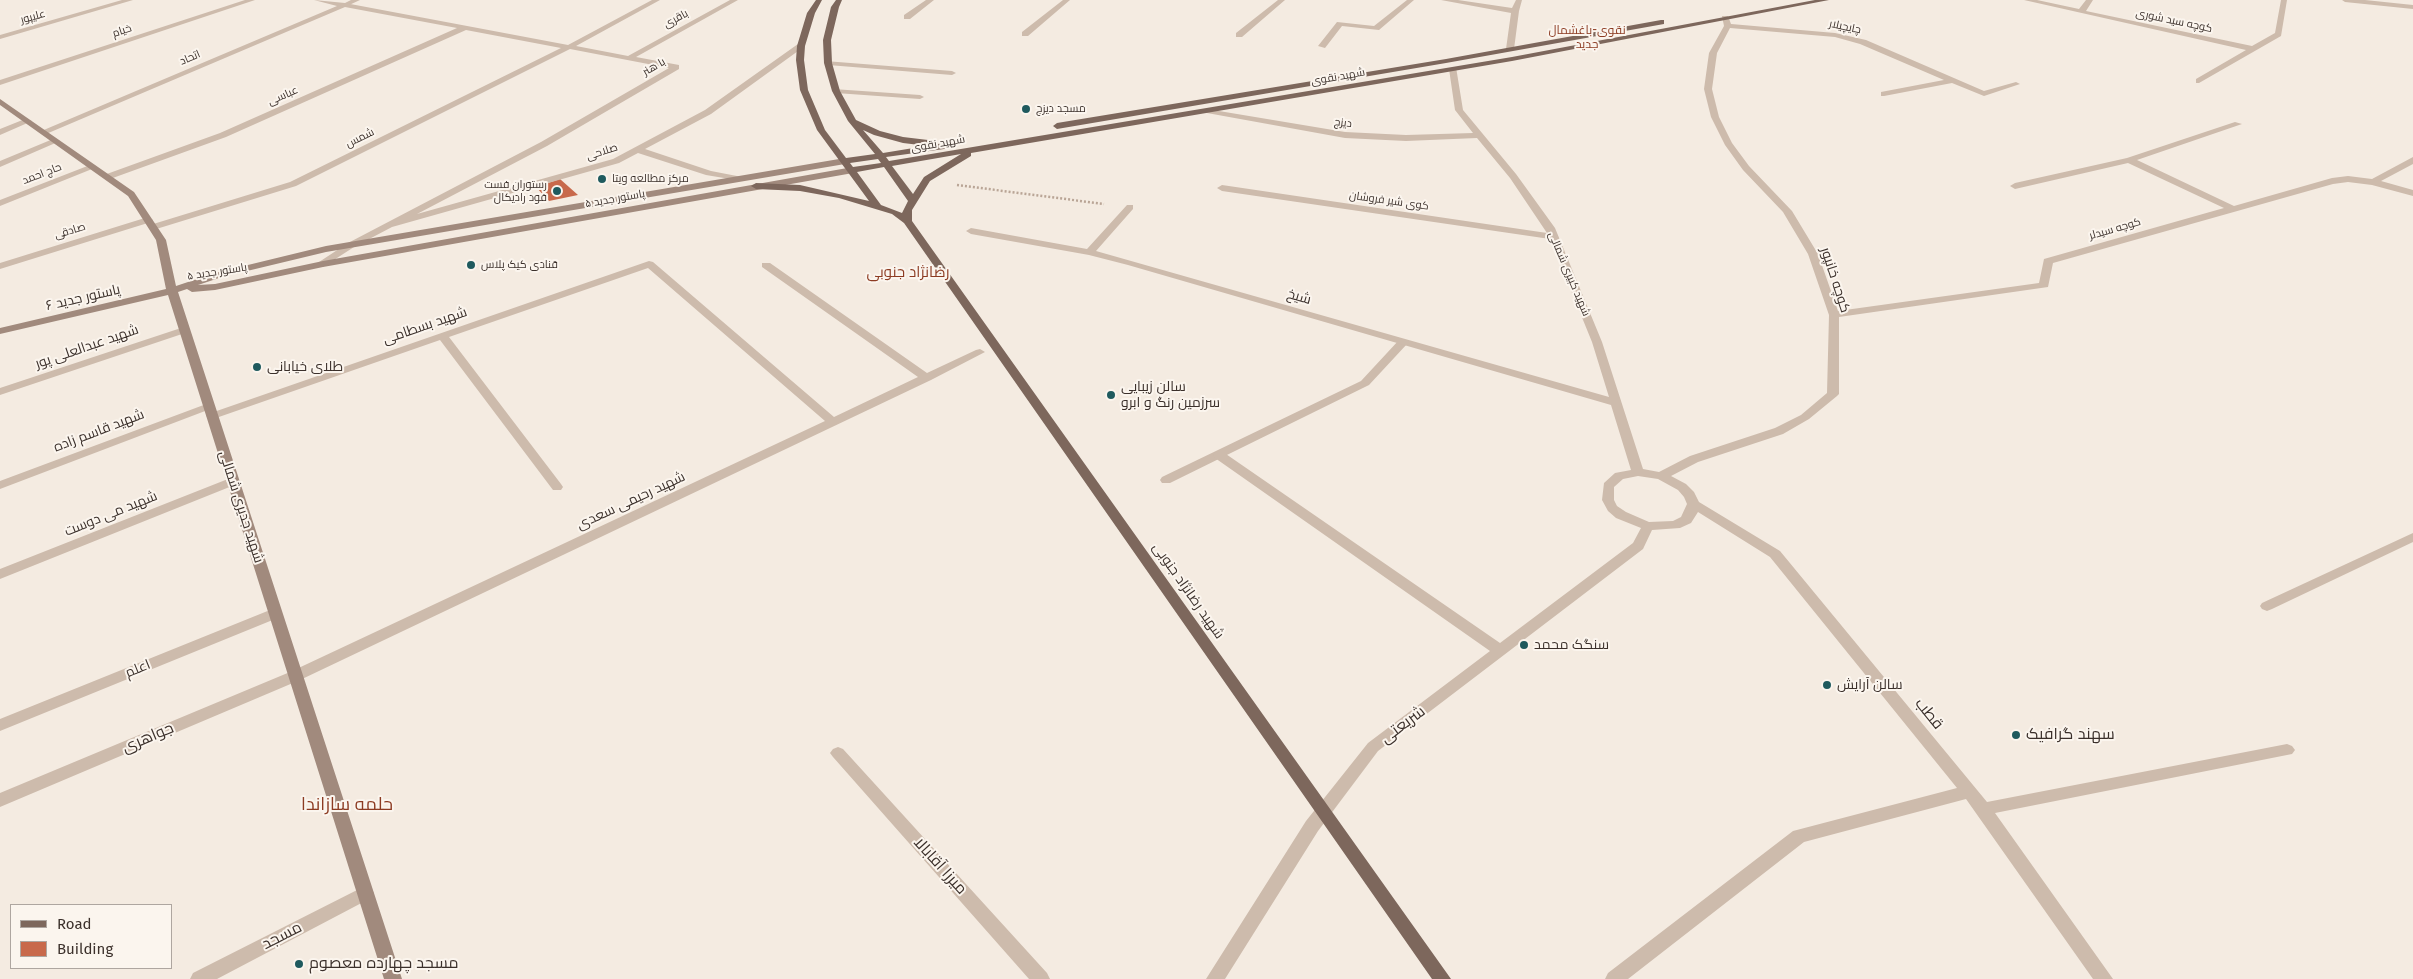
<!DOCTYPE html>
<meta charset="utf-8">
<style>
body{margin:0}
#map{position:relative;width:2413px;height:979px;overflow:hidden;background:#f4ebe1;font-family:"Fira Sans",sans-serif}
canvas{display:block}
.legend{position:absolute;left:10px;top:904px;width:162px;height:65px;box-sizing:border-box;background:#fbf5ee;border:1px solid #aea6a0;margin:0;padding:6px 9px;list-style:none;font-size:15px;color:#3b302b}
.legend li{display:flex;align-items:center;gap:10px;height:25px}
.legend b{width:25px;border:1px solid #aea6a0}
</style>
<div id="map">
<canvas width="2413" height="979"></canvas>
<ul class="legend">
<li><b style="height:6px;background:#7d675c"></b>Road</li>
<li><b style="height:14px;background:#c8694b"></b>Building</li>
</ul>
</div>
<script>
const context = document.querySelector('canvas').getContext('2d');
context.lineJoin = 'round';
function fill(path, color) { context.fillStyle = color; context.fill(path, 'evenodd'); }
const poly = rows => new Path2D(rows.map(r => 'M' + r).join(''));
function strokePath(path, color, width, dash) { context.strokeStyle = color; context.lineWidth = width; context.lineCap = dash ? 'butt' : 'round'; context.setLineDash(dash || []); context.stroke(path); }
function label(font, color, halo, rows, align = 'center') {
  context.font = font + ' "Fira Sans",Cairo,sans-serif'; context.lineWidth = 4; context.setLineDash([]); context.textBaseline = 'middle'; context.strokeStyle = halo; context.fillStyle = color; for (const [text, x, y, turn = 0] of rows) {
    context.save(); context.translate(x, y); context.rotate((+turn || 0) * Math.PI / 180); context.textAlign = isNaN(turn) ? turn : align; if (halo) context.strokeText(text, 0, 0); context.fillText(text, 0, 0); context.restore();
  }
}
const building = poly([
 [560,179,578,195,549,201,536,187]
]);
const path = poly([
 [957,185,1104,204]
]);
const lane = poly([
 [351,0,360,0,347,6,341,5,351,0],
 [1403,339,1408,342,1407,344,1369,385,1170,483,1162,483,1160,480,1162,477,1361,381,1399,340,1403,339]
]);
const street = poly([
 [122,0,133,0,0,39,0,35,122,0],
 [245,0,255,0,0,85,0,80,245,0],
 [314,0,345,3,568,45,652,0,660,0,576,46,628,56,730,0,738,0,636,57,679,65,679,69,547,146,417,214,613,159,705,110,798,44,805,46,711,114,645,149,711,171,742,177,742,181,706,175,638,153,619,163,392,227,354,247,323,267,319,266,319,262,348,243,541,142,669,68,570,49,296,186,153,230,148,227,150,225,290,182,561,48,466,30,226,137,110,179,104,179,104,175,220,133,457,28,345,7,46,134,39,132,337,6,314,0],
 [926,0,934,0,910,19,904,19,904,15,926,0],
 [1063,0,1070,0,1028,36,1022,36,1022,32,1063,0],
 [1278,0,1285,0,1242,37,1236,37,1236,33,1278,0],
 [1407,0,1414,0,1379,30,1342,26,1325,48,1318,46,1337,22,1374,26,1407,0],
 [1441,0,1458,0,1512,8,1516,0,1522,0,1519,11,1514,49,1510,51,1506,49,1511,13,1441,0],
 [2024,0,2037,0,2079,9,2086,0,2093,0,2086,11,2252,46,2275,33,2281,0,2287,0,2281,36,2199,83,2196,83,2196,79,2246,50,2024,0],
 [2342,0,2365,0,2413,5,2413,9,2345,2,2342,0],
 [1722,16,1728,16,1731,24,1835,33,1866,40,1984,91,2016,82,2020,84,1984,96,1952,83,1884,96,1881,96,1881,92,1944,80,1860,44,1835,37,1730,28,1717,53,1712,89,1719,117,1732,143,1749,166,1792,211,1818,254,1838,311,2039,283,2044,259,2224,208,2128,163,2015,189,2010,186,2015,183,2127,158,2235,122,2242,124,2137,160,2234,206,2332,178,2348,176,2372,179,2413,157,2413,164,2381,181,2413,190,2413,196,2372,185,2348,182,2333,184,2053,263,2048,287,1839,317,1839,394,1837,396,1809,419,1783,434,1698,462,1671,476,1686,484,1694,492,1699,502,1780,551,1987,802,2287,744,2292,746,2295,750,2292,754,1995,813,2113,979,2093,979,1966,799,1804,842,1628,979,1605,979,1608,973,1793,831,1957,788,1770,557,1698,512,1691,523,1680,528,1652,530,1643,549,1378,751,1318,831,1225,979,1206,979,1306,821,1368,743,1490,651,1215,458,1213,455,1215,452,1223,452,1500,643,1633,543,1641,528,1616,518,1608,511,1602,500,1604,483,1615,473,1631,470,1611,405,1128,265,1089,255,971,234,966,231,971,228,1087,249,1127,205,1133,205,1133,209,1096,251,1609,397,1592,342,1550,239,1222,191,1217,188,1222,185,1547,233,1510,178,1477,138,1406,141,1345,138,1207,113,1203,111,1207,109,1345,132,1406,135,1473,133,1455,110,1449,69,1456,67,1463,110,1516,174,1555,228,1602,342,1643,469,1659,472,1690,456,1775,428,1801,415,1827,393,1829,315,1808,254,1783,212,1743,170,1725,145,1711,117,1704,89,1709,53,1724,26,1722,16],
 [1638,476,1658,479,1678,490,1684,497,1687,504,1681,517,1673,521,1649,522,1626,512,1617,506,1614,500,1614,487,1623,479,1638,476],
 [825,61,952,71,956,73,952,75,828,65,825,65,825,61],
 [833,89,920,95,924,97,920,99,836,93,833,93,833,89],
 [25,119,32,121,0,135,0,129,25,119],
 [53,139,60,141,0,167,0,161,53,139],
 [90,165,97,167,0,206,0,200,90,165],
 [148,217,153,220,151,222,0,269,0,263,148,217],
 [649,261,653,262,834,417,918,377,762,267,762,263,770,263,927,373,976,350,980,349,985,352,931,380,300,680,0,807,0,793,290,672,825,421,648,268,449,337,561,484,563,487,561,490,553,490,440,340,216,418,212,420,206,416,208,414,649,261],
 [184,327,189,330,188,332,0,395,0,388,184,327],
 [209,403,215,406,213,408,0,489,0,481,209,403],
 [233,477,237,478,239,481,237,484,0,579,0,569,233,477],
 [2413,533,2413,542,2272,609,2267,611,2262,609,2260,606,2262,603,2413,533],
 [275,608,280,609,282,613,280,617,0,731,0,719,275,608],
 [838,747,843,749,1047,973,1050,979,1029,979,833,757,830,753,833,749,838,747],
 [365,886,371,888,374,893,371,898,217,979,190,979,193,973,365,886]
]);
const secondary = poly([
 [0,99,134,192,166,240,176,286,215,273,326,246,845,158,849,161,845,164,326,252,222,277,198,285,215,284,323,261,853,167,857,170,853,173,323,267,215,290,192,292,187,289,178,292,402,979,384,979,168,295,0,334,0,328,166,289,156,240,128,196,0,105,0,99]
]);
const primary = poly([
 [816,0,822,0,815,13,805,46,804,60,808,90,825,130,846,158,875,154,848,121,832,91,824,63,823,40,831,7,836,0,842,0,839,7,831,40,832,63,840,91,856,120,880,131,903,137,928,140,932,143,928,146,903,143,874,135,863,130,883,153,944,143,948,146,944,149,886,157,889,161,1512,57,1815,0,1829,0,1512,61,971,153,971,156,930,181,912,210,912,221,1451,979,1432,979,904,223,892,214,839,198,800,191,756,189,751,186,756,183,800,185,869,201,817,130,800,90,796,60,797,46,807,13,816,0],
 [961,154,924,177,913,194,892,166,961,154],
 [878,159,881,163,853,167,850,163,878,159],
 [884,167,908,201,902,213,881,205,857,172,884,167],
 [1661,20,1664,20,1664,24,1446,63,1057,129,1053,126,1057,123,1446,59,1661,20]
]);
const markers = [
 [1026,109,5,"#1f5a5e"],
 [602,179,5,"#1f5a5e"],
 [557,191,5,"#1f5a5e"],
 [471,265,5,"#1f5a5e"],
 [257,367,5,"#1f5a5e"],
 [1111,395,5,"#1f5a5e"],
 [1524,645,5,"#1f5a5e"],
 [1827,685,5,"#1f5a5e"],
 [2016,735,5,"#1f5a5e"],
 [299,964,5,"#1f5a5e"]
];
const farStreetnames = [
 ["علیپور",33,17,-15],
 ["باقری",676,19,-29],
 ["کوچه سید شوری",2174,21,12],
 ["چایچیلار",1845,27,12],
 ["خیام",122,31,-18],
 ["اتحاد",190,58,-23],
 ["با هنر",654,67,-30],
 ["شهید نقوی",1338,77,-10],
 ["عباسی",283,96,-24],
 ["دیزج",1343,123,7],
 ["شمس",360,138,-26],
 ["شهید نقوی",938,144,-10],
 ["صلاحی",602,152,-18],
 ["حاج احمد",42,174,-21],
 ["پاستور جدید ۵",615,199,-10],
 ["کوی شیر فروشان",1389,201,8],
 ["کوچه سیدلر",2115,229,-16],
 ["صادقی",70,231,-17],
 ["پاستور جدید ۵",217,272,-9],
 ["شهید کبیری شمالی",1569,274,67]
];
const farPoinames = [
 ["مسجد دیزج",1036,109],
 ["مرکز مطالعه ویتا",612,179],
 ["رستوران فست",547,185,"right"],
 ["فود رادیکال",547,198,"right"],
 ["قنادی کیک پلاس",481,265]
];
const farNeighbourhoodnames = [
 ["نقوی-باغشمال",1587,31],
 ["جدید",1587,45]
];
const streetNames = [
 ["کوچه خانپور",1835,280,72],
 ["شیخ",1299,297,16],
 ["پاستور جدید ۶",83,298,-13],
 ["شهید بسطامی",425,326,-19],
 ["شهید عبدالعلی پور",87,347,-19],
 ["شهید قاسم زاده",99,431,-21],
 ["شهید رحیمی سعدی",631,501,-25],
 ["شهید جدیری شمالی",241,507,72],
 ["شهید می دوست",111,514,-22],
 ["شهید رضانژاد جنوبی",1188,591,55],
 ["اعلم",138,669,-22]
];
const poiNames = [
 ["طلای خیابانی",267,367],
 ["سالن زیبایی",1121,387],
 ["سرزمین رنگ و ابرو",1121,403],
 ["سنگک محمد",1534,645],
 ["سالن آرایش",1837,685]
];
const neighbourhoodNames = [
 ["رضانژاد جنوبی",908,273]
];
const nearStreetnames = [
 ["قطب",1929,714,51],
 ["شریعتی",1403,725,-37],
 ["جواهری",148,738,-23],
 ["میرزا آقابالا",940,866,48],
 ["مسجد",282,936,-27]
];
const nearPoinames = [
 ["سهند گرافیک",2026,735],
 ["مسجد چهارده معصوم",309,964]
];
const nearNeighbourhoodnames = [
 ["حلمه سازاندا",347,805]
];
fill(building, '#c8694b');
strokePath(path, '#b9a596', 2.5, [2, 2]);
fill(lane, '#cdbbac');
fill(street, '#cdbbac');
fill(secondary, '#a18a7d');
fill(primary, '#7d675c');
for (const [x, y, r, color] of markers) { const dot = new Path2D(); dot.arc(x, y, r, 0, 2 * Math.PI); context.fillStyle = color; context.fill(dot); strokePath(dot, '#fbf5ee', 2); }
label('11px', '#3b302b', '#fbf5ee', farStreetnames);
label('11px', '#3b302b', '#fbf5ee', farPoinames, 'left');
label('12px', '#8c3b22', '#fbf5ee', farNeighbourhoodnames);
label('14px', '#3b302b', '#fbf5ee', streetNames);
label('14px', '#3b302b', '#fbf5ee', poiNames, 'left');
label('15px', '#8c3b22', '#fbf5ee', neighbourhoodNames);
label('16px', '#3b302b', '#fbf5ee', nearStreetnames);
label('16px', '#3b302b', '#fbf5ee', nearPoinames, 'left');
label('18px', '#8c3b22', '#fbf5ee', nearNeighbourhoodnames);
</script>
